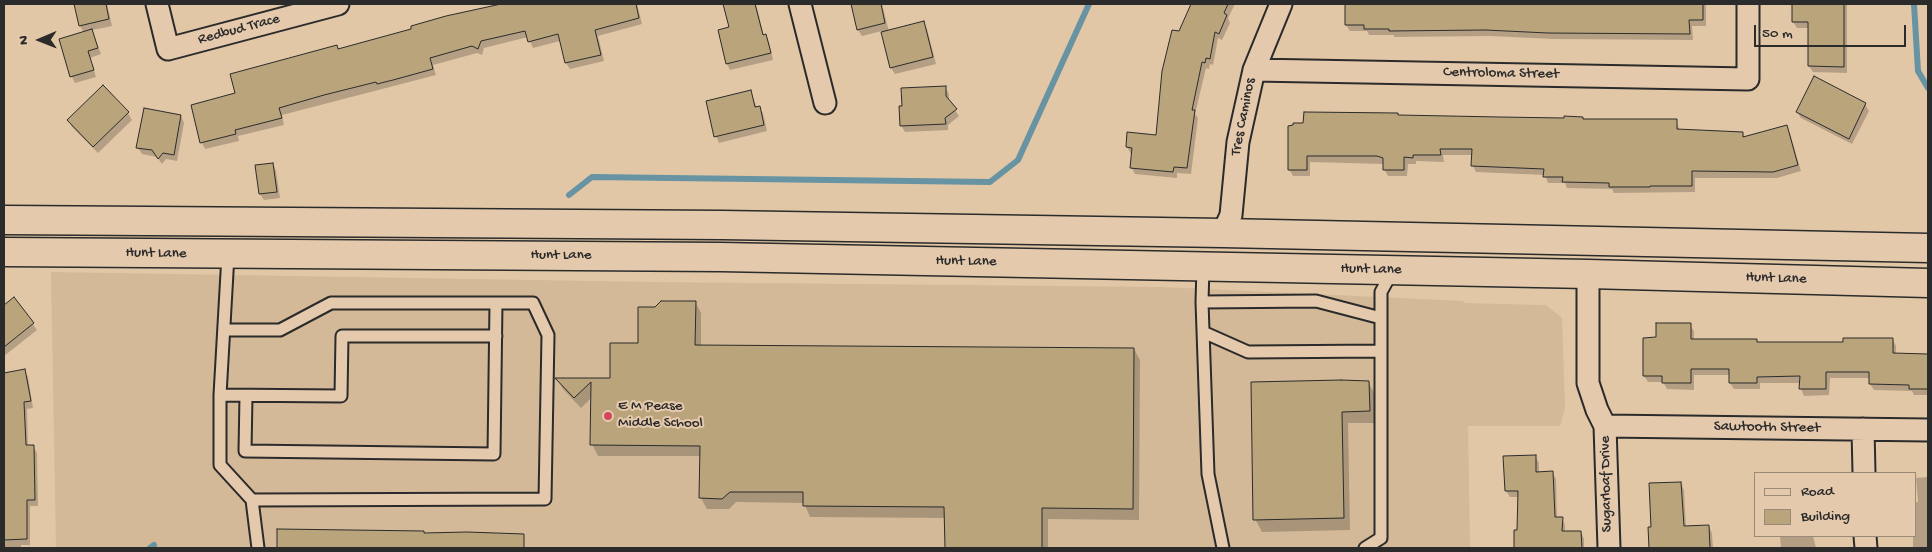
<!DOCTYPE html>
<style>
body{margin:0}
#map{position:relative;width:1932px;height:552px;overflow:hidden;background:#e2c7a6;font-family:"Gochi Hand",sans-serif}
canvas{display:block}
.frame{position:absolute;inset:0;border:5px solid #2b2b2b;pointer-events:none}
.legend{position:absolute;left:1754px;top:472px;width:162px;height:65px;box-sizing:border-box;background:#e5c9ac;border:1px solid #9b8a78;margin:0;padding:6px 9px;list-style:none;font-size:15px;color:#2b2b2b}
.legend li{display:flex;align-items:center;gap:10px;height:25px}
.legend b{width:25px;border:1px solid #9b8a78}
.north{position:absolute;left:15px;top:15px;width:50px;height:50px;-webkit-text-stroke:4px #e5c9ac;paint-order:stroke;rotate:269deg;font-size:14px;font-weight:700;line-height:20px;text-align:center;color:#2b2b2b}
.north::after{content:'';display:block;margin:auto;width:18px;height:22px;background:#2b2b2b;clip-path:polygon(50% 0,100% 100%,50% 72%,0 100%)}
.scale{position:absolute;left:1754px;top:25px;width:152px;height:22px;box-sizing:border-box;border:2px solid #2b2b2b;border-top:0;padding-left:6px;font-size:15px;line-height:18px;white-space:nowrap;color:#2b2b2b;-webkit-text-stroke:4px #e5c9ac;paint-order:stroke}
</style>
<div id="map">
<canvas width="1932" height="552"></canvas>
<div class="frame"></div>
<ul class="legend">
<li><b style="height:6px;background:#e5c9ac"></b>Road</li>
<li><b style="height:14px;background:#b9a47c"></b>Building</li>
</ul>
<div class="north">N</div>
<div class="scale">50 m</div>
</div>
<script>
const context = document.querySelector('canvas').getContext('2d');
context.lineJoin = 'round';
function fill(path, color) { context.fillStyle = color; context.fill(path, 'evenodd'); }
const poly = rows => new Path2D(rows.map(r => 'M' + r).join(''));
function strokePath(path, color, width, dash) { context.strokeStyle = color; context.lineWidth = width; context.lineCap = dash ? 'butt' : 'round'; context.setLineDash(dash || []); context.stroke(path); }
function label(font, color, halo, rows, align = 'center') {
  context.font = font + ' "Gochi Hand",sans-serif'; context.lineWidth = 4; context.setLineDash([]); context.textBaseline = 'middle'; context.strokeStyle = halo; context.fillStyle = color; for (const [text, x, y, turn = 0] of rows) {
    context.save(); context.translate(x, y); context.rotate((+turn || 0) * Math.PI / 180); context.textAlign = isNaN(turn) ? turn : align; if (halo) context.strokeText(text, 0, 0); context.fillText(text, 0, 0); context.restore();
  }
}
const built = poly([
 [51,272,653,282,1162,287,1463,301,1464,303,1540,305,1546,305,1562,318,1565,408,1560,426,1468,426,1470,548,56,548]
]);
const shadow = poly([
 [75,4,107,4,112,26,92,30,101,54,90,58,96,77,75,83,72,77,60,40,84,33,80,26],
 [506,4,539,4,540,7,552,4,637,4,642,24,598,36,604,61,570,69,566,63,560,41,533,48,528,37,484,48,482,55,477,53,433,65,436,75,282,115,284,125,238,136,239,141,205,149,202,143,192,106,237,94,338,50,413,30,447,17,474,10,475,12],
 [724,4,756,4,764,36,769,42,773,60,730,70,727,64,731,28],
 [852,4,882,4,889,32,923,22,927,29,936,64,895,74,891,68,882,31,862,36,858,30],
 [1192,4,1235,4,1228,18,1230,23,1222,40,1218,38,1213,65,1210,64,1209,69,1206,68,1195,114,1198,118,1191,174,1177,173,1177,178,1135,174,1131,167,1133,154,1131,154,1127,147,1157,136,1179,33],
 [1346,4,1706,4,1706,26,1692,26,1693,40,1553,39,1490,36,1394,37,1394,35,1369,35,1367,31,1350,31,1346,25],
 [1794,4,1847,4,1847,73,1813,72,1809,66,1809,28,1797,28,1793,22],
 [103,87,128,113,132,120,98,153,72,127,68,120],
 [945,87,949,94,949,102,959,116,948,125,948,130,905,132,901,125],
 [751,92,757,108,759,107,763,113,767,131,719,143,716,136],
 [1865,104,1869,111,1852,144,1801,118,1797,112],
 [1398,114,1399,116,1500,118,1582,118,1584,120,1676,121,1680,131,1742,133,1745,138,1786,127,1790,133,1801,171,1777,178,1695,178,1695,192,1614,193,1612,189,1567,188,1565,183,1548,183,1545,175,1476,172,1473,166,1473,155,1443,155,1444,162,1416,161,1416,164,1408,164,1407,176,1388,176,1384,169,1384,164,1310,162,1310,176,1293,176,1289,169,1289,127],
 [181,116,184,123,177,161,166,159,162,164,157,157,142,154,138,148],
 [273,164,276,171,280,198,264,200,260,194],
 [14,298,37,330,4,356,4,306],
 [695,302,701,313,701,346,1134,349,1140,360,1139,520,1048,519,1048,548,946,548,945,518,810,517,804,503,736,502,729,509,707,509,701,498,701,456,598,456,592,444,592,397,581,408,563,389,557,379,611,379,639,344,655,308],
 [1690,325,1694,331,1694,341,1756,341,1758,343,1845,343,1893,340,1896,346,1896,354,1928,355,1928,395,1914,395,1912,391,1874,390,1870,384,1870,378,1830,378,1829,395,1804,396,1801,389,1801,383,1760,383,1760,389,1734,389,1730,383,1730,375,1694,375,1694,390,1667,389,1663,382,1648,382,1644,376,1657,339],
 [25,371,28,377,33,408,27,409,28,446,33,446,37,453,38,506,30,506,30,545,21,545,21,548,4,548,4,423,8,423,4,398,4,374],
 [1368,382,1375,394,1376,423,1348,423,1350,530,1262,532,1255,519,1252,383],
 [1535,456,1539,463,1539,473,1552,472,1556,479,1557,518,1562,518,1565,525,1565,533,1581,532,1584,539,1584,548,1515,548,1515,531,1518,531,1519,497,1510,497,1506,491],
 [1928,477,1928,548,1913,548,1913,536,1916,536,1916,502,1918,502,1916,478],
 [1681,483,1684,490,1686,527,1709,527,1712,533,1713,548,1650,548,1649,529,1652,528],
 [278,530,424,532,425,534,503,544,503,548,278,548],
 [1780,536,1813,536,1816,548,1781,548]
]);
const stream = poly([
 [1914,4,1918,71,1928,88],
 [569,195,592,177,990,182,1018,160,1089,4],
 [150,548,154,545]
]);
const building = poly([
 [74,4,106,4,109,19,79,26,74,4],
 [501,4,636,4,639,18,595,30,601,55,565,63,558,34,528,42,525,31,481,41,478,49,472,46,430,58,433,69,393,80,377,84,376,82,324,95,279,108,282,118,235,130,236,134,200,143,191,105,235,93,230,74,337,45,338,49,411,29,411,26,446,16,501,4],
 [723,4,755,4,763,35,766,34,771,53,726,64,718,30,729,27,723,4],
 [851,4,881,4,885,23,857,30,851,4],
 [1191,4,1228,4,1224,13,1227,15,1219,34,1215,32,1210,59,1206,58,1205,63,1202,62,1192,110,1195,110,1187,168,1174,167,1173,172,1130,168,1132,148,1126,147,1127,132,1156,135,1162,71,1172,30,1179,31,1191,4],
 [1345,4,1703,4,1703,20,1689,20,1690,34,1548,33,1485,30,1389,31,1389,29,1364,29,1364,25,1345,25,1345,4],
 [1792,4,1844,4,1844,67,1808,66,1808,22,1792,22,1792,4],
 [924,21,933,57,890,68,881,32,924,21],
 [92,29,98,48,88,51,94,70,70,77,59,39,92,29],
 [1814,76,1866,103,1849,139,1796,112,1814,76],
 [103,85,129,112,93,147,67,120,103,85],
 [946,86,946,96,957,109,945,118,946,124,900,126,899,106,902,106,901,88,946,86],
 [751,90,755,107,760,106,764,125,714,137,706,101,751,90],
 [144,108,181,115,174,155,163,153,158,159,152,150,136,148,144,108],
 [1304,112,1398,113,1398,115,1500,117,1564,118,1564,116,1583,117,1583,119,1677,119,1677,129,1743,132,1743,137,1787,125,1798,165,1773,172,1692,171,1692,186,1650,186,1650,187,1609,187,1609,183,1562,182,1563,177,1543,177,1544,169,1471,166,1472,149,1440,149,1441,155,1413,155,1413,158,1404,157,1404,170,1383,170,1383,158,1377,156,1307,156,1307,170,1288,170,1288,126,1293,125,1293,123,1303,123,1304,112],
 [273,163,277,192,259,194,255,165,273,163],
 [14,297,34,323,4,347,4,305,14,297],
 [661,301,696,301,695,345,1134,348,1133,509,1042,508,1042,548,945,548,944,507,803,506,803,492,730,492,722,499,699,498,700,446,590,445,591,382,574,398,555,378,610,378,610,343,638,343,638,307,655,307,661,301],
 [1656,323,1691,323,1691,339,1757,339,1757,342,1843,342,1843,338,1893,338,1893,353,1928,354,1928,389,1909,389,1909,385,1869,384,1869,372,1826,372,1826,389,1799,389,1800,376,1757,377,1757,383,1729,383,1729,369,1691,369,1691,383,1662,383,1662,376,1643,376,1643,338,1656,337,1656,323],
 [25,369,31,401,24,402,26,445,34,445,35,500,27,500,27,539,4,540,4,373,25,369],
 [1341,380,1369,381,1370,411,1342,412,1344,518,1253,520,1251,382,1341,380],
 [1536,455,1536,472,1553,471,1555,517,1563,517,1562,531,1581,531,1582,548,1514,548,1514,530,1517,530,1518,491,1505,491,1503,456,1536,455],
 [1681,482,1684,526,1709,525,1710,548,1649,548,1648,527,1651,527,1649,483,1681,482],
 [277,529,424,531,424,533,467,532,524,534,524,548,277,548,277,529]
]);
const lane = poly([
 [1203,267,1202,302,1208,474,1223,548],
 [1202,302,1316,301,1381,318],
 [224,330,280,330,331,303,533,303,548,335,545,499,252,500,220,465,220,395,228,255],
 [1203,332,1248,352,1381,351],
 [220,395,341,396,342,336,496,336],
 [246,396,245,451,494,454,496,303],
 [252,500,258,548],
 [1365,548,1381,538,1381,292,1392,272]
]);
const street = poly([
 [157,4,168,49,338,4],
 [800,4,825,103],
 [1254,70,1748,79,1748,4],
 [1223,233,1231,215,1238,142,1254,70,1281,4],
 [1588,274,1588,383,1597,410,1605,426,1609,548],
 [1605,426,1928,430],
 [1863,429,1864,473],
 [1865,536,1866,548]
]);
const secondary = poly([
 [4,220,722,225,1223,233,1928,248],
 [4,252,721,257,1588,274,1928,283]
]);
const markers = [
 [608,416,5,"#d1495b"]
];
const streetNames = [
 ["Redbud Trace",239,30,-15],
 ["Centroloma Street",1501,74,1],
 ["Tres Caminos",1244,117,-79],
 ["Hunt Lane",156,254,1],
 ["Hunt Lane",561,256],
 ["Hunt Lane",966,262,1],
 ["Hunt Lane",1371,270,1],
 ["Hunt Lane",1776,279,2],
 ["Sawtooth Street",1767,428,1],
 ["Sugarloaf Drive",1607,484,-91]
];
const poiNames = [
 ["E M Pease",618,407],
 ["Middle School",618,424]
];
fill(built, '#d3b997');
fill(shadow, '#0003');
strokePath(stream, '#6793a2', 6);
fill(building, '#b9a47c');
strokePath(building, '#2b2b2b', 1);
strokePath(lane, '#2b2b2b', 15);
strokePath(street, '#2b2b2b', 25);
strokePath(secondary, '#2b2b2b', 31);
strokePath(lane, '#e5c9ac', 11);
strokePath(street, '#e5c9ac', 21);
strokePath(secondary, '#e5c9ac', 28);
for (const [x, y, r, color] of markers) { const dot = new Path2D(); dot.arc(x, y, r, 0, 2 * Math.PI); context.fillStyle = color; context.fill(dot); strokePath(dot, '#e5c9ac', 2); }
label('15px', '#2b2b2b', '#e5c9ac', streetNames);
label('15px', '#2b2b2b', '#e5c9ac', poiNames, 'left');
</script>
